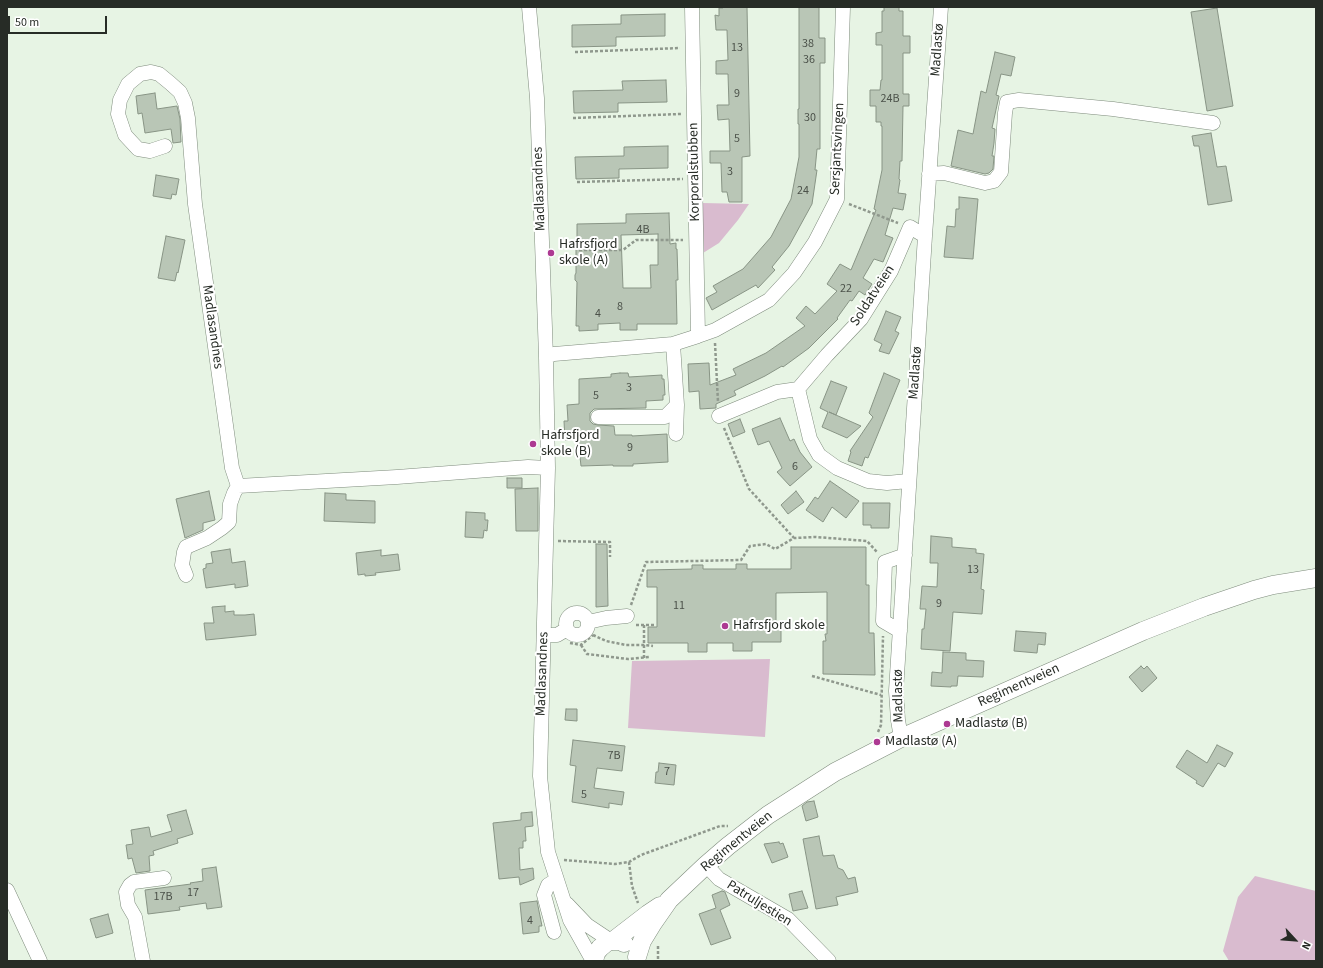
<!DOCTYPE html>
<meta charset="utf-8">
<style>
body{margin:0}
#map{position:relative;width:1323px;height:968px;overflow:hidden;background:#e7f4e4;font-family:"Source Sans 3",sans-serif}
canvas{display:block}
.frame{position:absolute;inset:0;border:8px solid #272c26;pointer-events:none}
.north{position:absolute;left:1275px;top:920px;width:40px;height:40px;-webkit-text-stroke:3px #fff;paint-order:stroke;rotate:116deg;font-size:11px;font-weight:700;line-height:16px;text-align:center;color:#272c26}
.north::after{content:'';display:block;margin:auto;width:14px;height:18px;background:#272c26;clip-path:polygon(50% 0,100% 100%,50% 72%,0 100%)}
.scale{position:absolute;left:8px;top:16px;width:99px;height:18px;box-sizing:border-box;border:2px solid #272c26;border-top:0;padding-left:5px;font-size:12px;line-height:14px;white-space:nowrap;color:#272c26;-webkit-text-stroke:3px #fff;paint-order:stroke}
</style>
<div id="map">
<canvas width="1323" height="968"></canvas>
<div class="frame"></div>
<div class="north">N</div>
<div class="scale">50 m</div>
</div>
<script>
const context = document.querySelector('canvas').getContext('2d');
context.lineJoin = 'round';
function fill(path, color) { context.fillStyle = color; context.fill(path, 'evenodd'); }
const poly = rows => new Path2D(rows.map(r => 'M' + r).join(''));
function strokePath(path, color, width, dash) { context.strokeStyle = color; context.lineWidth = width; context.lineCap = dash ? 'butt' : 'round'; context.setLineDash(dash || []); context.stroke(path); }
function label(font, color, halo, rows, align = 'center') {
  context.font = font + ' "Source Sans 3",sans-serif'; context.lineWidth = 4; context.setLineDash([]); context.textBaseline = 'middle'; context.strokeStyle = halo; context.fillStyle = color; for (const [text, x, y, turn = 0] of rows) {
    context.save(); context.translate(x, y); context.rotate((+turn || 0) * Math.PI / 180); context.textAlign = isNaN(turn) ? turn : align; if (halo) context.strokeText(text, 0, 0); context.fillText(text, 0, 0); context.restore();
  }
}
const green = poly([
 [702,203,749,204,738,220,719,243,703,253],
 [770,659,765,737,628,728,632,661],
 [1255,876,1316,891,1316,961,1229,961,1223,951,1238,897]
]);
const building = poly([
 [723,7,747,7,750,156,742,157,742,202,729,202,727,192,722,192,721,163,710,163,710,151,730,151,729,119,718,120,717,105,729,105,728,74,716,74,716,61,728,60,727,30,716,30,715,15,719,16,719,8,723,8,723,7],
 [799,7,819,7,819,38,825,38,825,63,820,63,820,149,817,149,815,170,817,170,812,204,789,246,772,267,775,270,758,288,756,285,712,310,706,298,717,292,713,286,743,269,771,237,791,199,799,157,799,124,798,124,798,109,799,109,799,7],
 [884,7,899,7,899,11,903,11,903,36,910,36,910,53,903,53,903,94,909,94,909,106,903,106,902,161,900,161,899,179,900,180,898,193,906,194,903,210,893,208,885,235,893,238,883,262,874,259,863,278,872,284,865,295,859,291,852,301,850,300,837,318,838,319,809,348,783,367,782,366,765,376,734,391,736,395,716,404,716,408,700,409,699,391,689,392,688,364,709,363,710,385,736,375,733,369,766,353,805,326,796,318,806,306,815,314,837,291,827,284,840,264,851,270,876,210,874,209,882,170,882,126,881,126,881,122,876,122,876,106,870,106,870,90,880,90,881,80,882,80,882,45,876,45,876,33,882,32,882,11,884,11,884,7],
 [1217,8,1233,106,1207,111,1191,12,1217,8],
 [665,14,665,36,616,37,616,46,572,47,572,25,621,24,621,15,665,14],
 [995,52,1015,57,1011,76,1001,74,996,95,999,96,992,128,995,129,994,143,992,156,994,156,993,169,989,173,985,174,951,166,958,130,973,134,981,91,986,93,995,52],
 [666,80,667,102,618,103,618,112,574,113,573,91,623,90,622,81,666,80],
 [155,93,157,109,177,106,180,119,181,142,173,143,171,129,145,133,142,113,138,114,136,96,155,93],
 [1211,133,1217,167,1226,166,1232,201,1208,205,1199,146,1194,146,1192,136,1211,133],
 [668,146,668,168,619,169,619,178,576,179,575,157,624,156,624,147,668,146],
 [156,175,179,179,176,195,172,194,171,199,153,196,156,175],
 [959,197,978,199,973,259,944,257,947,226,955,227,956,209,959,209,959,197],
 [669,213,670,244,676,243,676,249,677,249,678,280,676,280,677,324,637,324,637,330,620,330,620,323,600,324,598,324,598,330,579,331,579,326,576,326,577,282,575,280,575,275,576,273,576,248,577,248,577,224,626,223,626,214,669,213],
 [658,234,658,265,650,265,651,288,623,288,621,235,658,234],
 [166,236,185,240,178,273,177,272,175,281,158,278,166,236],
 [886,311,901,317,895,331,899,333,889,354,879,351,882,344,874,340,886,311],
 [620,373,628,373,629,377,662,375,662,379,664,379,665,395,663,395,663,400,646,401,646,408,594,409,590,413,590,421,593,424,598,425,614,426,615,435,632,435,632,436,667,434,668,462,633,464,633,466,613,466,613,465,581,466,580,457,579,457,578,439,565,440,564,421,568,421,567,405,579,404,579,379,611,377,611,374,620,373],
 [884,373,900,380,868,458,865,457,862,466,848,461,851,452,850,451,873,417,869,413,884,373],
 [831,381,847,387,836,415,829,412,861,426,847,438,822,427,828,412,820,408,831,381],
 [780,418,790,441,794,439,800,452,812,467,790,486,777,472,782,468,769,441,758,445,752,429,780,418],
 [740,419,745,432,733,437,728,424,740,419],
 [507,478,522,478,522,488,507,488,507,478],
 [830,481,859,501,846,518,832,507,823,522,806,510,815,497,818,499,830,481],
 [538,488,538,531,516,531,515,489,538,488],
 [209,491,215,520,203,523,203,530,185,538,176,499,209,491],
 [796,491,804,502,788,514,781,505,796,491],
 [325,493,346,494,346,500,375,501,375,523,324,521,325,493],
 [863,503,890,503,889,528,871,528,871,525,863,525,863,503],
 [466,512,485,513,485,520,488,520,487,531,484,530,483,538,465,537,466,512],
 [931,536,952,538,952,547,976,549,976,553,984,554,981,589,984,590,982,614,953,612,950,651,921,649,922,629,924,629,926,609,920,609,922,586,937,587,938,563,930,563,931,536],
 [596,544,607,544,608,606,596,607,596,544],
 [791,547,866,547,866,585,869,585,869,633,874,633,875,675,823,674,823,641,826,641,825,634,827,634,827,592,776,593,776,626,781,626,781,642,752,642,752,651,733,651,733,643,707,643,707,652,688,652,688,643,648,643,648,627,657,627,657,587,647,587,647,570,692,569,692,565,703,565,703,569,736,569,736,564,747,564,747,569,791,569,791,547],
 [230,549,232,563,245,561,248,586,235,588,235,584,206,588,203,569,206,568,206,564,213,563,211,552,230,549],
 [381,550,381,556,398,554,400,570,375,573,376,575,365,576,365,574,358,575,356,553,381,550],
 [225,606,225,612,234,611,234,615,245,615,254,614,256,635,206,640,204,623,214,623,212,607,225,606],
 [1016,631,1046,633,1045,645,1038,644,1037,653,1014,651,1016,631],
 [943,652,966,653,966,660,984,661,983,677,958,676,957,686,951,686,951,687,931,686,932,672,942,673,943,652],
 [1141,666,1144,669,1147,666,1157,678,1142,692,1129,677,1141,666],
 [566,709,577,709,577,721,565,720,566,709],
 [573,740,625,746,622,771,597,768,594,788,624,792,622,805,609,803,609,808,572,802,576,766,570,765,573,740],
 [1217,745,1233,753,1225,767,1218,763,1203,787,1196,783,1197,781,1176,767,1187,750,1207,763,1217,745],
 [659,763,676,765,674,785,655,783,656,772,658,772,659,763],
 [814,801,818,817,806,821,802,806,807,802,814,801],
 [186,810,193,834,177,839,178,843,153,851,154,855,149,856,150,871,136,873,132,858,128,859,126,845,133,844,131,830,149,827,151,837,172,831,167,815,186,810],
 [532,812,533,826,525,827,526,841,523,841,523,848,519,848,520,870,533,868,534,879,520,885,519,877,499,879,493,823,521,820,521,813,532,812],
 [819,836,823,856,834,855,838,868,843,870,848,879,855,877,858,892,836,897,838,905,816,909,803,839,819,836],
 [779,842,780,844,783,843,788,857,772,863,764,844,779,842],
 [216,867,222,907,207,909,206,903,179,907,180,910,148,914,145,890,191,884,190,883,203,881,202,869,216,867],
 [722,891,725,892,730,905,720,910,731,938,711,945,699,914,716,908,712,895,722,891],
 [802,891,808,908,793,911,789,894,802,891],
 [537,901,542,926,539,926,539,932,523,934,520,903,537,901],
 [108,914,113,933,96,938,90,919,108,914]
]);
const path = poly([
 [575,52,680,48],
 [573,118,681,114],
 [577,182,683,179],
 [849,204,898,223],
 [579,250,623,250,636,240,683,240],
 [715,343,718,402],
 [724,428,749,489,794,538],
 [558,541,610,542,610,557],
 [631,605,646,562,741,560,750,546,766,544,775,549,794,538,816,537,867,541,877,552],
 [636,625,656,625],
 [644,625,644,658],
 [593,635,606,641,626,645,644,645,653,646],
 [570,643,581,645,593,635],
 [581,645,587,654,628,659,649,657],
 [812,676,881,695],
 [878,732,881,725,883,636],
 [564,860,615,864,629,862,641,855,720,826,728,826],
 [629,862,632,886,638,903],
 [658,946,658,961]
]);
const minor = poly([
 [529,7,537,98,546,357,548,468,540,776,548,852,570,920,593,961],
 [692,7,698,336],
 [165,146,150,151,138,149,125,135,118,114,120,100,128,84,140,74,151,72,159,74,170,83,180,92,185,103,188,118,195,204,232,468,238,486],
 [929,174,944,173,985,183,994,181,1001,172,1005,113,1007,102,1019,100,1113,109,1213,123],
 [546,357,554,354,673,344,698,336,715,330,769,300,794,273,815,242,837,199,843,7],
 [719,416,777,392,798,389],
 [598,417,665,417,677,405,673,344],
 [676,434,677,405],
 [908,481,887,483,868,481,837,468,819,455,810,439,798,389,827,355,861,319,891,271,910,227,925,236],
 [186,575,182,565,184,552,186,547,207,538,222,528,229,522,230,504,234,493,238,486,397,477,528,467,548,468],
 '566 624a11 11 0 1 1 22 0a11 11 0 1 1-22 0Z',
 [588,622,606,618,627,616],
 [900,631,883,621,885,562,905,555],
 [545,635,557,635,567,629],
 [901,738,898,720,896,691,925,236,941,7],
 [706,865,719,879,788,919,829,961],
 [7,890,40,961],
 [567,904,587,925,611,941],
 [554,932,544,895,548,885,556,880],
 [143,961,135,917,128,905,126,892,130,885,134,882,164,878]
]);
const major = poly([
 [613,941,648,914,660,906],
 [637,957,642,941,653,923,669,900,706,865,728,846,768,815,835,772,901,738,1143,631,1204,607,1254,590,1273,585,1316,578],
 [594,961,596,953,600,948,606,943,611,941,620,941,624,943]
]);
const markers = [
 [551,253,4,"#ad3992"],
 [533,444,4,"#ad3992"],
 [725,626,4,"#ad3992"],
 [947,724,4,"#ad3992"],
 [877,742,4,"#ad3992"]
];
const numberNames = [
 ["38",808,44],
 ["13",737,48],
 ["36",809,60],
 ["9",737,94],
 ["24B",890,99],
 ["30",810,118],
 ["5",737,139],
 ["3",730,172],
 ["24",803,191],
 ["4B",643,230],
 ["22",846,289],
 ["8",620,307],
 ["4",598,314],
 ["3",629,388],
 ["5",596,396],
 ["9",630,448],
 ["6",795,467],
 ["13",973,570],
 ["9",939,604],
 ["11",679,606],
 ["7B",614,756],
 ["7",667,772],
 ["5",584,795],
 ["17",193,893],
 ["17B",163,897],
 ["4",530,921]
];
const streetNames = [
 ["Madlastø",938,50,-86],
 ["Sersjantsvingen",838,149,-87],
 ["Korporalstubben",695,172,-91],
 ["Madlasandnes",540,189,-92],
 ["Soldatveien",873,296,-57],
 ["Madlasandnes",212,327,82],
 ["Madlastø",916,373,-86],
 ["Madlasandnes",543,674,-88],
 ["Regimentveien",1019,686,-24],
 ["Madlastø",899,696,-91],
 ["Regimentveien",737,842,-39],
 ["Patruljestien",759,904,32]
];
const poiNames = [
 ["Hafrsfjord",559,245],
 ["skole (A)",559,261],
 ["Hafrsfjord",541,436],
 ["skole (B)",541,452],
 ["Hafrsfjord skole",733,626],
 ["Madlastø (B)",955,724],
 ["Madlastø (A)",885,742]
];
fill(green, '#d9bbcf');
fill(building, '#b9c6b6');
strokePath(building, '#889485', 1);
strokePath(minor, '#7e8b7c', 15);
strokePath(major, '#7e8b7c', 19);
strokePath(path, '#8f988d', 2.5, [3, 2]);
strokePath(minor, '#fff', 14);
strokePath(major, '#fff', 18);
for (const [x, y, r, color] of markers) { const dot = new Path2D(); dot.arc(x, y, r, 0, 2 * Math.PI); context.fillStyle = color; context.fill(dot); strokePath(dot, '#fff', 1.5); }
label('12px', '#4c524a', null, numberNames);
label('14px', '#272c26', '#fff', streetNames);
label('14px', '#272c26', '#fff', poiNames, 'left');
</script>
